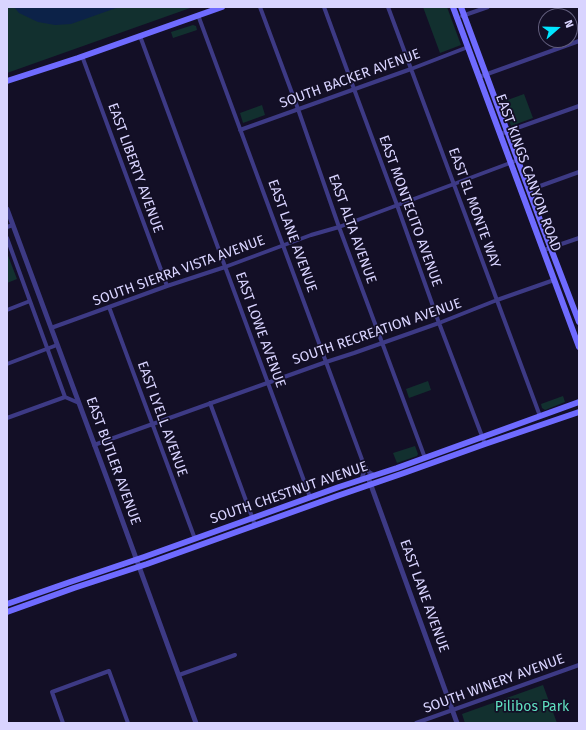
<!DOCTYPE html>
<style>
body{margin:0}
#map{position:relative;width:586px;height:730px;overflow:hidden;background:#130f26;font-family:"Fira Sans",sans-serif}
canvas{display:block}
.frame{position:absolute;inset:0;border:8px solid #d9d4ff;pointer-events:none}
.north{position:absolute;left:538px;top:8px;width:40px;height:40px;box-sizing:border-box;background:#130f26;border:1px solid #625e7d;border-radius:50%;rotate:70deg;font-size:11px;font-weight:700;line-height:16px;text-align:center;color:#d9d4ff}
.north::after{content:'';display:block;margin:auto;width:14px;height:18px;background:#00e5ff;clip-path:polygon(50% 0,100% 100%,50% 72%,0 100%)}
</style>
<div id="map">
<canvas width="586" height="730"></canvas>
<div class="frame"></div>
<div class="north">N</div>
</div>
<script>
const context = document.querySelector('canvas').getContext('2d');
context.lineJoin = 'round';
function fill(path, color) { context.fillStyle = color; context.fill(path, 'evenodd'); }
const poly = rows => new Path2D(rows.map(r => 'M' + r).join(''));
function strokePath(path, color, width, dash) { context.strokeStyle = color; context.lineWidth = width; context.lineCap = dash ? 'butt' : 'round'; context.setLineDash(dash || []); context.stroke(path); }
function label(font, color, halo, rows, align = 'center') {
  context.font = font + ' "Fira Sans",sans-serif'; context.lineWidth = 3.5; context.setLineDash([]); context.textBaseline = 'middle'; context.strokeStyle = halo; context.fillStyle = color; for (const [text, x, y, turn = 0] of rows) {
    context.save(); context.translate(x, y); context.rotate((+turn || 0) * Math.PI / 180); context.textAlign = isNaN(turn) ? turn : align; if (halo) context.strokeText(text, 0, 0); context.fillText(text, 0, 0); context.restore();
  }
}
const green = poly([
 [7,7,193,7,7,73],
 [423,7,447,7,461,45,440,53],
 [193,25,196,26,197,30,173,38,171,32],
 [524,94,533,118,511,126,502,102],
 [262,105,265,115,243,123,240,113],
 [7,253,17,279,7,283],
 [428,381,431,390,409,398,406,389],
 [563,396,565,402,545,410,542,408,541,404],
 [415,446,418,454,417,456,397,463,393,453],
 [543,685,557,723,465,723,462,714]
]);
const water = poly([
 [14,7,119,7,71,24,55,25,38,22,19,13]
]);
const minor = poly([
 [260,7,298,109,339,227,425,458],
 [324,7,354,89,397,205,439,323,485,444],
 [388,7,540,416],
 [198,15,364,465,369,472,374,475],
 [462,16,488,7],
 [140,36,310,497],
 [82,56,167,286],
 [479,77,579,41],
 [240,130,411,69,468,47],
 [500,134,579,106],
 [529,190,579,172],
 [7,227,13,225],
 [7,238,65,397],
 [544,250,579,238],
 [109,307,195,539],
 [7,310,30,301],
 [51,328,167,286,225,267,311,235,339,227,518,160],
 [7,364,57,345],
 [65,397,79,403],
 [210,403,255,525],
 [7,418,65,397],
 [94,445,326,362,354,353,439,323,497,300,554,280],
 [361,480,364,472,364,465],
 [179,675,235,655],
 [63,723,52,692,109,671,128,723],
 [416,723,579,665]
]);
const tertiary = poly([
 [7,209,109,484,196,723],
 [368,477,457,723]
]);
const secondary = poly([
 [453,7,579,347],
 [461,7,543,228,579,322],
 [7,81,78,58,222,7],
 [7,604,70,582,144,557,339,487,397,468,579,402],
 [7,612,74,588,147,564,337,496,404,473,485,444,579,412]
]);
const streetNames = [
 ["SOUTH BACKER AVENUE",350,79,-20],
 ["EAST LIBERTY AVENUE",135,168,70],
 ["EAST KINGS CANYON ROAD",528,173,70],
 ["EAST EL MONTE WAY",474,208,70],
 ["EAST MONTECITO AVENUE",410,211,70],
 ["EAST ALTA AVENUE",352,229,70],
 ["EAST LANE AVENUE",292,236,70],
 ["SOUTH SIERRA VISTA AVENUE",179,271,-20],
 ["EAST LOWE AVENUE",260,330,70],
 ["SOUTH RECREATION AVENUE",377,332,-19],
 ["EAST LYELL AVENUE",162,419,70],
 ["EAST BUTLER AVENUE",113,461,70],
 ["SOUTH CHESTNUT AVENUE",289,493,-19],
 ["EAST LANE AVENUE",424,596,70],
 ["SOUTH WINERY AVENUE",494,684,-20]
];
const parkNames = [
 ["Pilibos Park",532,707]
];
fill(green, '#12302f');
fill(water, '#0c2248');
strokePath(minor, '#3d3a85', 4);
strokePath(tertiary, '#3d3a85', 5);
strokePath(secondary, '#6f6bff', 6);
label('14px', '#d9d4ff', '#130f26', streetNames);
label('14px', '#5fe0c0', '#130f26', parkNames);
</script>
